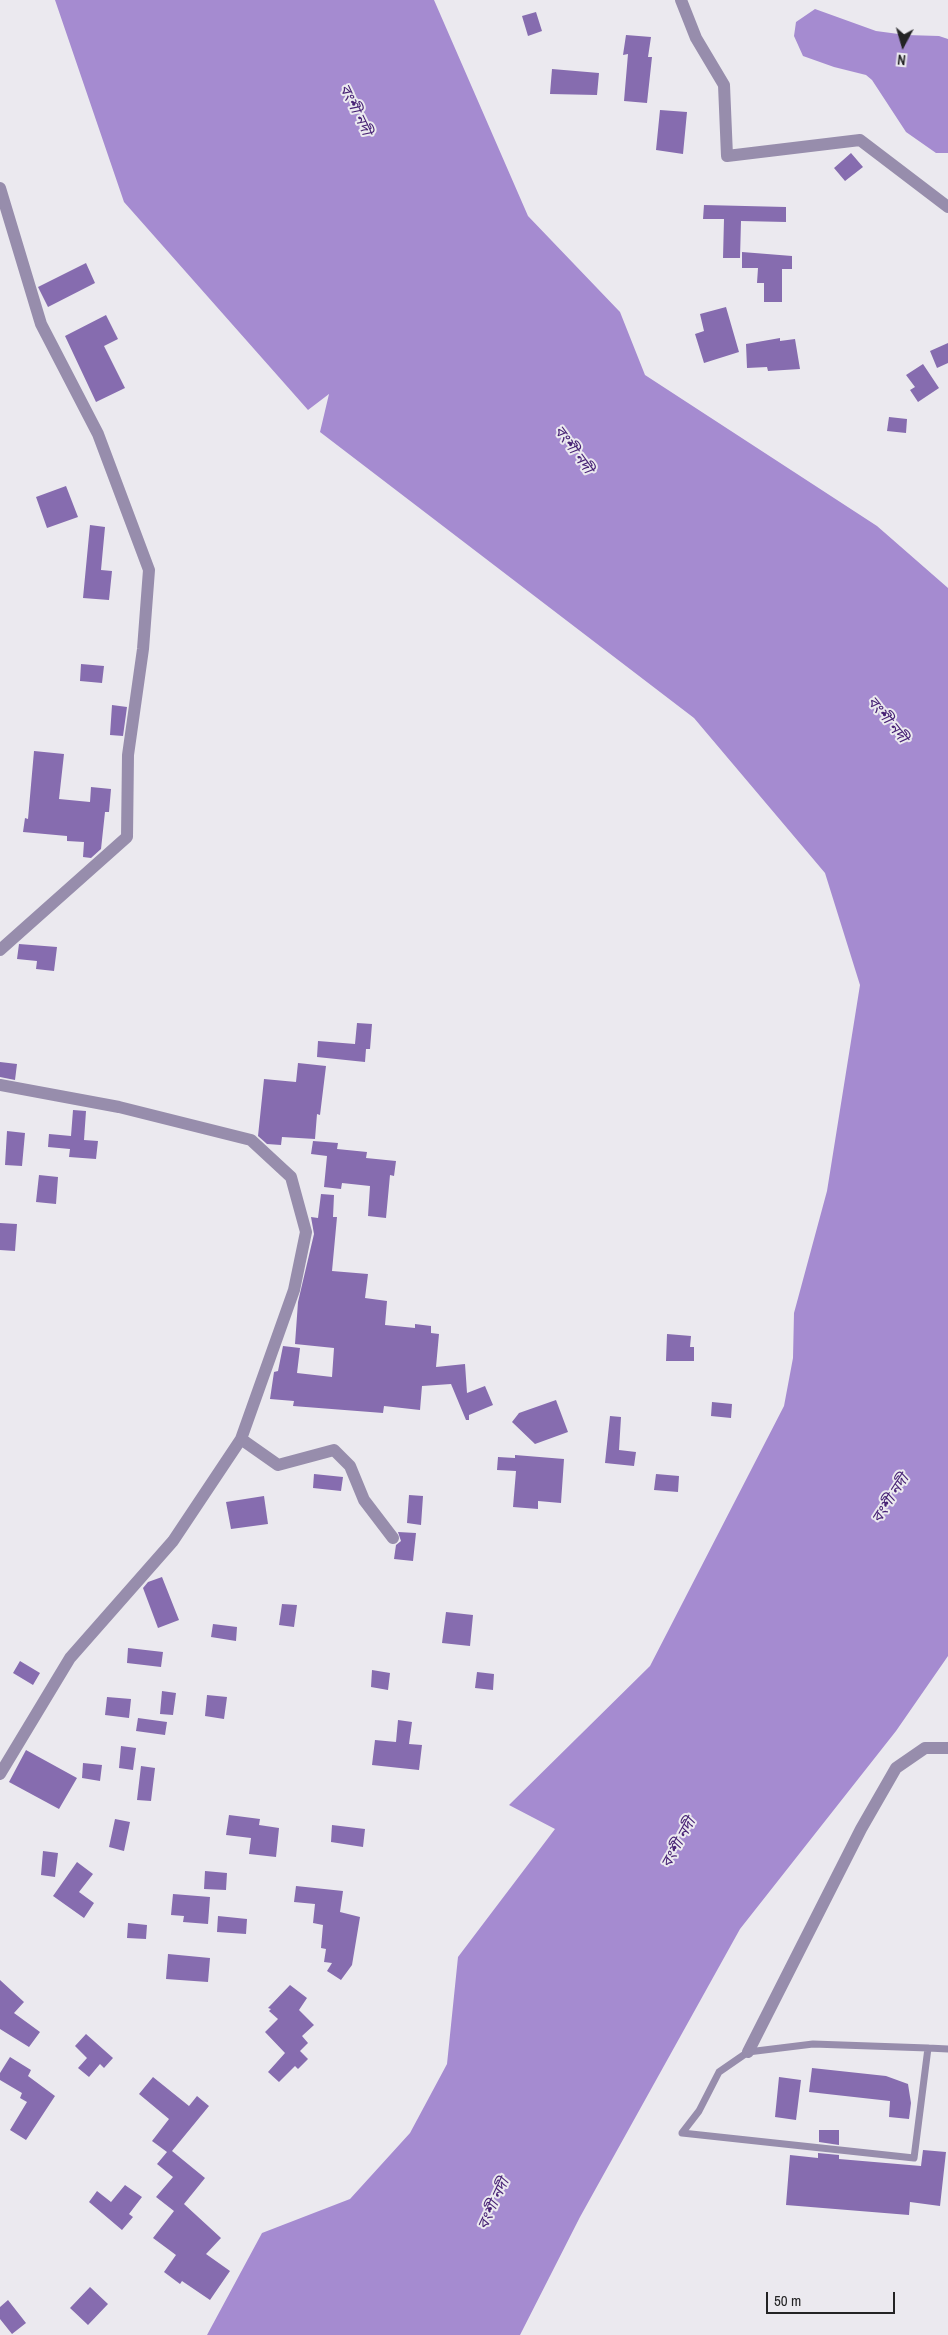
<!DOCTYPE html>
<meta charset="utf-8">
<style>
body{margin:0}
#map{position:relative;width:948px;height:2335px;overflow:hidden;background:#ebe9ef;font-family:"Archivo Narrow",sans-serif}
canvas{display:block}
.north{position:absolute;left:878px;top:20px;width:50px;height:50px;-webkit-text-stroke:4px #ebe9ef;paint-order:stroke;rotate:186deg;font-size:14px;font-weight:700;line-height:20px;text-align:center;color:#232324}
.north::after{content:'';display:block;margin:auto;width:18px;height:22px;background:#232324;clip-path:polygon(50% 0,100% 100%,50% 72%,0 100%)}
.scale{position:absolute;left:766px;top:2292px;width:129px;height:22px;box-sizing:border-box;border:2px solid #232324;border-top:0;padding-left:6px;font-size:15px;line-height:18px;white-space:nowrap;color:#232324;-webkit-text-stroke:4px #ebe9ef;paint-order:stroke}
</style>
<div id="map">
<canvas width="948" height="2335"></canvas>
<div class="north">N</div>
<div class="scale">50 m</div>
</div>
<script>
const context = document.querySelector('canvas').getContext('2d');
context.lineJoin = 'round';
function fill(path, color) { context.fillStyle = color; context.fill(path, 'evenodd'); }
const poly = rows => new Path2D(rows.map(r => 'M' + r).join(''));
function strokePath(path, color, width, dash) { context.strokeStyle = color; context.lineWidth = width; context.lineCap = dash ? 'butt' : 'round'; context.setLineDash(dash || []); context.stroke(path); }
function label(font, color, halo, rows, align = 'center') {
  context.font = font + ' "Archivo Narrow","Noto Sans Bengali",sans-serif'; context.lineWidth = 4; context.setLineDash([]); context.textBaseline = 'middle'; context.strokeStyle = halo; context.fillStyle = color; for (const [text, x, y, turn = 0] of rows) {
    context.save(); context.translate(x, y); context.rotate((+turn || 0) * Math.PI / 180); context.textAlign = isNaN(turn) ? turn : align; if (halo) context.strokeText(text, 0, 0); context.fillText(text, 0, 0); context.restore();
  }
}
const water = poly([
 [55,0,434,0,528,216,620,312,645,375,877,526,948,588,948,1656,896,1731,740,1929,580,2217,520,2335,207,2335,262,2233,350,2199,410,2133,447,2064,458,1957,555,1829,509,1805,650,1666,784,1406,793,1358,794,1313,827,1191,860,985,825,873,694,718,320,432,329,394,308,410,124,202],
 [815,9,876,31,906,35,939,36,948,39,948,153,936,153,906,132,872,80,866,75,834,67,803,56,794,36,796,22]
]);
const building = poly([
 [536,12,542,31,528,36,522,16],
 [626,35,651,37,648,57,652,57,647,103,624,101,628,54,623,55],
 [552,69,599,73,597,95,550,94],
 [660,110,687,112,683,154,656,150],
 [851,153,863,167,845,181,834,168],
 [704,205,786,207,786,222,741,221,740,258,723,258,724,219,703,219],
 [742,252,792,256,792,269,782,269,782,302,764,302,764,283,757,283,758,268,742,268],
 [86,263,95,283,48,307,38,287],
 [726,307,739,352,704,363,695,334,704,331,700,314],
 [106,315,118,339,104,346,125,388,96,402,65,336],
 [780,338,780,341,795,339,800,369,768,371,767,367,747,368,746,344],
 [948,343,948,363,937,368,930,351],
 [923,364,939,388,918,402,910,390,915,387,906,375],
 [889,417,907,419,906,433,887,431],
 [66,486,78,517,47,528,36,497],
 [90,525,105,527,101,570,112,571,109,600,83,598],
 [81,664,104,666,102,683,80,681],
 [112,705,127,707,123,736,110,735],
 [34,751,64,754,59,799,90,802,91,787,111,789,109,812,105,812,101,849,91,858,83,857,84,842,67,841,67,836,23,832,25,818,28,819],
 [19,944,57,947,54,971,36,969,37,961,17,959],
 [357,1023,372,1024,370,1049,366,1049,365,1062,317,1057,318,1041,355,1044],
 [0,1062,17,1064,15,1080,0,1077],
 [298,1063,326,1066,320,1115,317,1114,315,1139,282,1137,281,1145,267,1144,258,1136,264,1079,296,1082],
 [73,1110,86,1111,84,1140,98,1141,96,1159,69,1157,70,1149,48,1147,49,1134,71,1136],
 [7,1131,25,1133,22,1166,5,1165],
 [313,1141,338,1143,337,1149,367,1152,366,1158,396,1161,394,1176,390,1175,386,1218,368,1216,370,1186,342,1183,341,1189,324,1187,327,1156,311,1154],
 [39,1175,58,1177,56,1204,36,1202],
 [321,1194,334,1195,333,1217,337,1217,332,1271,368,1274,365,1298,387,1301,385,1325,415,1328,415,1324,431,1326,431,1333,439,1334,436,1367,465,1364,467,1393,485,1386,493,1405,469,1415,469,1420,466,1420,451,1384,422,1386,420,1410,384,1406,383,1413,293,1406,294,1401,270,1399,274,1372,278,1371,283,1346,300,1348,297,1373,332,1377,334,1348,295,1344,298,1302,314,1234,311,1217,318,1218],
 [0,1223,17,1224,15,1251,0,1250],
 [667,1334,691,1336,690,1347,694,1347,694,1361,666,1361],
 [556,1400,568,1432,535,1444,512,1422,519,1413],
 [712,1402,732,1404,731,1418,711,1416],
 [610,1416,621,1417,619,1450,636,1452,634,1466,605,1463],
 [515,1455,564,1459,561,1503,538,1501,538,1509,513,1507,516,1471,497,1470,498,1457,515,1458],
 [314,1474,343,1477,341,1491,313,1488],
 [656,1474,679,1476,678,1492,654,1490],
 [409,1495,423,1496,421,1525,407,1523],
 [264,1496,268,1524,231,1529,226,1502],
 [398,1532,416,1533,413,1561,394,1559,396,1545,401,1541],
 [162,1577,179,1620,158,1628,143,1588,148,1582],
 [282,1604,297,1605,294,1627,279,1625],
 [446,1612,473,1615,470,1646,442,1643],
 [213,1624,237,1627,236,1641,211,1637],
 [128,1648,163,1652,161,1667,127,1663],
 [20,1661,40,1673,33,1685,13,1673],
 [372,1670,390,1673,388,1690,371,1687],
 [477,1672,494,1674,493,1690,475,1688],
 [162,1691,176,1693,173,1715,160,1714],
 [207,1695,227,1697,224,1719,205,1716],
 [107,1697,131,1699,129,1718,105,1715],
 [138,1718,167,1722,165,1735,136,1731],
 [398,1720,412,1722,409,1744,422,1745,419,1770,372,1765,375,1740,396,1742],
 [121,1746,136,1748,133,1770,119,1768],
 [26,1750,77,1778,59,1809,9,1782],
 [83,1763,102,1765,100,1781,82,1778],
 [141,1766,155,1768,151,1801,137,1800],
 [229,1815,260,1819,259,1825,279,1828,276,1857,249,1854,251,1838,226,1835],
 [115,1819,130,1822,124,1851,109,1847],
 [332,1825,365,1829,363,1847,331,1842],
 [43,1851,58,1853,55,1877,41,1875],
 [77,1862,93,1874,79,1892,94,1903,84,1918,53,1896],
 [205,1871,227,1873,226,1890,204,1889],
 [296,1886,343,1891,340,1912,360,1917,352,1965,341,1980,327,1971,332,1963,324,1962,326,1949,321,1948,323,1925,313,1923,315,1904,294,1902],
 [173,1894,210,1897,208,1924,183,1922,184,1916,171,1915],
 [218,1916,247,1919,246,1934,217,1932],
 [128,1923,147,1925,146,1939,127,1938],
 [168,1954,210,1958,208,1982,166,1979],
 [0,1980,24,2002,14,2013,40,2032,29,2047,0,2029],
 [290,1985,307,1998,299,2010,314,2025,302,2036,308,2043,300,2051,308,2059,298,2069,295,2066,279,2082,268,2072,285,2053,265,2032,278,2019,269,2011,271,2009,268,2008],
 [86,2034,113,2058,104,2068,100,2064,89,2077,78,2068,87,2058,75,2046],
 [10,2057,31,2070,28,2076,55,2096,26,2140,10,2130,27,2102,20,2098,22,2093,0,2080,0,2073],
 [812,2068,886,2076,908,2084,911,2103,909,2119,889,2117,890,2101,809,2092],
 [153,2077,189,2106,197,2096,209,2106,172,2151,205,2178,184,2204,221,2238,206,2254,230,2271,210,2300,182,2281,180,2284,164,2272,176,2255,153,2238,174,2211,156,2197,173,2177,157,2164,167,2152,152,2141,169,2119,139,2094],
 [779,2077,801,2080,796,2120,775,2117],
 [819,2130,839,2130,839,2145,819,2142],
 [923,2150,946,2152,940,2206,910,2202,909,2215,786,2205,790,2155,818,2158,818,2153,839,2155,839,2159,921,2166],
 [125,2185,142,2197,129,2214,133,2217,122,2230,89,2202,97,2191,111,2202],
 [90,2287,108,2304,88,2325,70,2308],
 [8,2300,26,2323,12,2334,0,2319,0,2307]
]);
const service = poly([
 [928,2048,914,2158,682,2133,699,2111,719,2072,748,2052,813,2044,928,2048,948,2049]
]);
const minor = poly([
 [681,0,696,38,724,85,727,156,860,140,948,207],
 [0,188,41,324,98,434,149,570,143,649,128,755,127,837,0,950],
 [0,1085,119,1107,251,1140,291,1177,306,1232,294,1290,241,1439,173,1541,70,1658,0,1774],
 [241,1439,278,1465,334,1450,350,1466,364,1500,393,1538],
 [748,2052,861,1829,896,1768,925,1748,948,1748]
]);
const waterNames = [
 ["বংশী নদী",355,110,64],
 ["বংশী নদী",573,450,54],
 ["বংশী নদী",887,720,51],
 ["বংশী নদী",891,1499,-57],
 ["বংশী নদী",679,1843,-61],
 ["বংশী নদী",494,2204,-65]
];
fill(water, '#a58bd0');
fill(building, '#866caf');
strokePath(service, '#978dac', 7);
strokePath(minor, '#978dac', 12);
label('italic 15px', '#482375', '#ebe9ef', waterNames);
</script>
